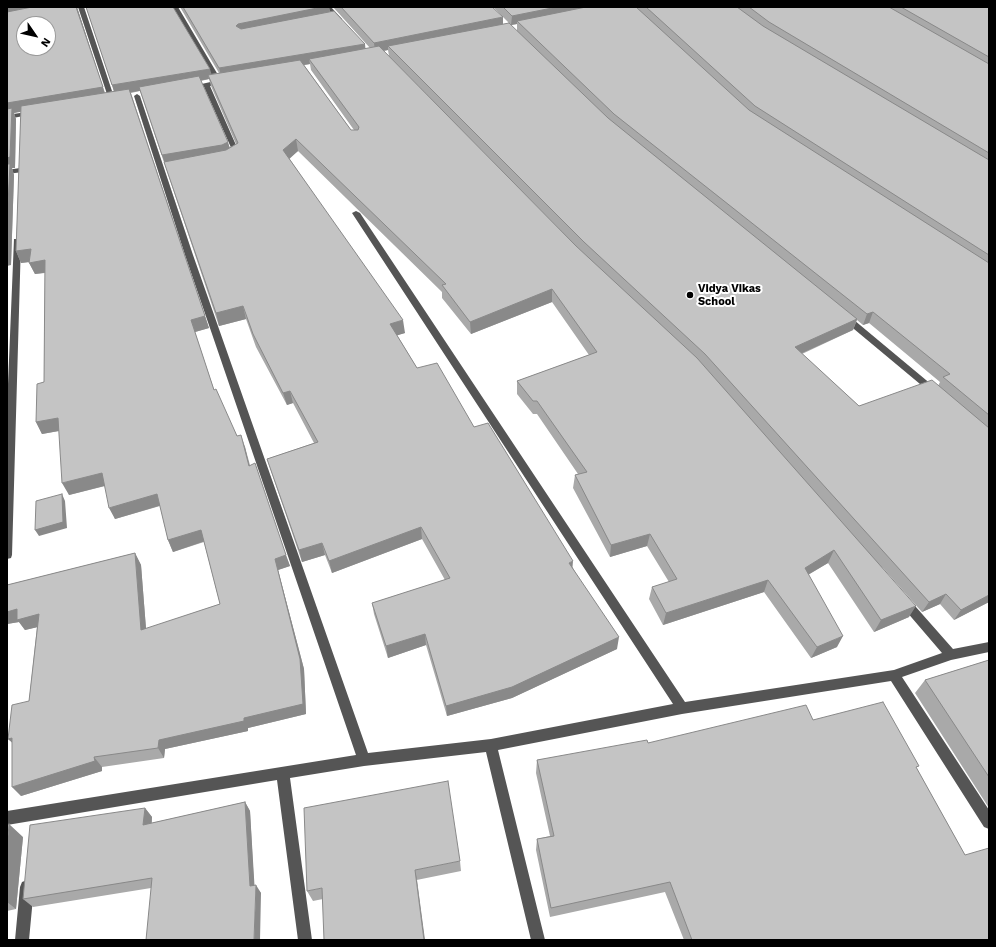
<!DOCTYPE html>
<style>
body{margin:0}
#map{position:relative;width:996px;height:947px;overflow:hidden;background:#fff;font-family:"Work Sans",sans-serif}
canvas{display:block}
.frame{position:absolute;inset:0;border:8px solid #000;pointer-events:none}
.north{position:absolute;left:16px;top:16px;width:40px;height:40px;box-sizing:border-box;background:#fff;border:1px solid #999;border-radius:50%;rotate:124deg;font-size:11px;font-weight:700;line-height:16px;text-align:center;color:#000}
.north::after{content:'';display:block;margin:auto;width:14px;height:18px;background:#000;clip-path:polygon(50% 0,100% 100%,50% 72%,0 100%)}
</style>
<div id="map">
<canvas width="996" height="947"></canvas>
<div class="frame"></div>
<div class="north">N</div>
</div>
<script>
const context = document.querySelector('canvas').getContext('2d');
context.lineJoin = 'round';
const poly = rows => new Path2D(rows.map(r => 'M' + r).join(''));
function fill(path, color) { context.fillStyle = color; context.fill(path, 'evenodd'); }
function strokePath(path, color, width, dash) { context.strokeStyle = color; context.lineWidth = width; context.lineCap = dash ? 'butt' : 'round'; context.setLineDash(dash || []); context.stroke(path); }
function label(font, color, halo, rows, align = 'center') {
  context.font = font + ' "Work Sans",sans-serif'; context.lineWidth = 4; context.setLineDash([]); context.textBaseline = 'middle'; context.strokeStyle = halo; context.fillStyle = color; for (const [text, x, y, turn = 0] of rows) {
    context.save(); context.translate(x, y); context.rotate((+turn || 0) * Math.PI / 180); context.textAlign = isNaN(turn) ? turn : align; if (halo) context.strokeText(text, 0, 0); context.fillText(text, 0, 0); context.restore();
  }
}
const minor = poly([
 [78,7,84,7,115,100,114,101,109,100,78,7],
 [172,7,178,7,221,80,226,82,210,86,239,152,236,158,231,157,233,152,204,87,191,89,188,87,215,81,172,7],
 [325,7,331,7,342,19,342,21,338,21,325,7],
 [137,94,140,96,193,255,368,753,491,739,673,704,352,213,356,211,360,213,685,702,894,670,942,653,900,604,898,601,900,598,904,596,908,598,953,649,989,642,989,652,951,660,902,677,989,810,989,829,984,827,891,681,682,714,498,750,545,940,531,940,486,752,364,766,290,778,312,940,298,940,277,780,7,825,7,811,356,755,185,255,134,96,137,94],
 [33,111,36,113,35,114,7,119,7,115,33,111],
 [20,168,24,170,23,172,7,174,7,170,20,168],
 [14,239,20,239,21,241,12,555,11,558,7,559,7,408,14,239],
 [845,314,848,315,938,390,940,392,938,394,932,394,842,319,841,317,845,314],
 [27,880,32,882,34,887,29,940,15,940,20,887,22,882,27,880]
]);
const wall = poly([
 [7,7,77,7,105,93,114,91,86,7,211,74,219,73,180,7,329,7,330,12,365,44,365,49,370,48,333,7,492,7,503,24,517,31,517,24,511,25,493,7,989,7,989,602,954,620,940,604,922,612,882,567,909,617,874,632,828,563,808,575,837,647,811,658,764,592,663,625,649,599,652,587,669,582,647,546,610,557,573,488,575,475,578,474,537,414,533,414,517,394,517,381,589,355,552,302,471,334,442,298,442,292,298,151,289,158,405,333,397,335,417,368,474,427,573,568,617,649,512,698,447,716,426,645,388,658,374,614,372,603,445,580,422,539,332,573,325,555,302,562,271,471,267,459,314,443,293,403,287,405,256,347,246,319,219,326,140,91,131,93,209,328,195,332,214,390,237,436,245,447,250,465,290,566,278,570,304,669,306,714,248,728,248,731,165,749,164,758,102,767,102,771,21,796,12,742,8,739,29,701,37,627,25,630,19,622,7,624,7,585,135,553,141,565,146,629,220,604,204,542,173,552,168,540,160,506,115,519,105,486,69,495,59,431,42,434,36,422,44,382,45,273,35,274,29,262,21,263,16,251,21,111,14,113,16,119,15,168,12,168,14,175,11,265],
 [388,50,389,56,583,253,576,246,384,51],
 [310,64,311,70,354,130,351,130,304,65],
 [209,79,211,86,236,144,230,148,201,81],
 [857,320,863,325,869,323,940,382,938,386,859,406,802,354,853,330],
 [989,660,989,808,915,693,925,680],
 [813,720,917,769,965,855,989,940,684,940,665,892,550,917,536,850,537,839,550,836,536,773,537,760,648,743],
 [245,802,250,811,254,885,261,893,151,888,33,907,23,899,145,808,152,817,152,823],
 [23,837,16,909,7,911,7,848],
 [460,861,461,871,313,901,307,891]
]);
const shadedWall = poly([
 [7,7,53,7,7,15],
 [76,7,77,7,106,97,14,113,16,119,15,168,12,168,14,175,11,265,7,266,7,103],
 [321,7,329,7,330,15,240,34,236,26,238,24],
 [557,7,604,7,517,21,517,24,511,25,512,16],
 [503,17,503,27,388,46,388,50,375,52,374,43],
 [365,44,366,54,309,59,310,64,222,78,219,68],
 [210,69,213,79,208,75,209,79,115,95,112,85],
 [296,139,298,151,286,162,283,150],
 [228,142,231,153,166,167,162,155],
 [31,249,37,261,21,263,16,251],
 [45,260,50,272,35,274,29,263],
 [552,289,552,302,471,334,470,322],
 [243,306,246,319,219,326,216,313],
 [873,312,869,323,863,325,867,314],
 [205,316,209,328,195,332,191,320],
 [857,319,853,330,791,358,795,347],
 [403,320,405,333,392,337,390,324],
 [290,391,293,403,287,405,283,393],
 [58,418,64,430,42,434,36,422],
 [241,435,245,447,252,477,249,466],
 [102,473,108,485,69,495,62,483],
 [62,494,65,501,67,528,39,536,35,530],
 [157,494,162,505,115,519,109,508],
 [421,527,422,539,332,573,329,561],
 [201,530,205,541,173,552,168,540],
 [650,534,647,546,610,557,611,545],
 [322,543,325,555,302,562,299,550],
 [834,550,828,563,799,580,805,568],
 [135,553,141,565,147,641,141,630],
 [286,555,290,566,278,570,304,669,306,714,248,728,248,731,165,749,164,758,158,748,159,740,244,718,275,559],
 [573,561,572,573,569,563],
 [768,580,764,592,663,625,666,613],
 [946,594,940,604,922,612,929,602],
 [989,595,989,602,954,620,961,610],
 [916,606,909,617,874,632,881,620],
 [17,609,39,614,47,625,25,630,19,622,7,624,7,612],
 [425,634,426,645,388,658,386,646],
 [843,636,837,647,811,658,817,647],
 [619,637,617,649,512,698,447,716,446,706],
 [12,738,18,748,8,739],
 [94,757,102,767,102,771,21,796,12,787],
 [245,802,250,811,255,894,250,886],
 [145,808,152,817,150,834,143,825],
 [9,824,23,837,16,909,7,902,7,848],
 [415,870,417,880,425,940,424,940],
 [256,885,261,893,260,940,254,940]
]);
const building = poly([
 [32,7,76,7,103,87,7,103,7,12,32,7],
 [24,24,48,24,48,48,24,48,24,24],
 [86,7,173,7,210,69,112,85,86,7],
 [183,7,322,7,238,24,236,26,241,29,334,11,365,44,219,68,183,7],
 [341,7,492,7,503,17,374,43,341,7],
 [503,7,557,7,512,16,503,7],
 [586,7,636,7,749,110,989,263,989,415,943,377,950,374,873,312,867,314,614,114,517,21,586,7],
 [646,7,737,7,763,26,989,160,989,255,755,106,646,7],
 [749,7,889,7,989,64,989,153,769,22,749,7],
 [901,7,989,7,989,57,901,7],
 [509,23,608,118,857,319,795,347,859,406,932,380,989,428,989,595,961,610,946,594,929,602,705,354,584,242,388,46,509,23],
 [379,46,576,246,697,358,916,606,881,620,834,550,805,568,843,636,817,647,768,580,666,613,652,587,677,579,650,534,611,545,575,475,587,472,537,401,533,401,517,381,597,352,552,289,470,322,442,285,446,284,296,139,283,150,403,320,390,324,417,368,437,363,474,427,488,423,573,561,569,563,619,637,512,687,446,706,425,634,386,646,372,603,450,578,421,527,329,561,322,543,299,550,267,459,318,442,290,391,283,393,253,334,243,306,216,313,164,162,226,150,238,143,208,75,300,60,351,130,358,130,359,127,309,59,379,46],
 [199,76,228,142,222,145,162,155,139,87,199,76],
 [129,89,205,316,191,320,214,390,216,389,237,436,241,435,249,466,255,463,286,555,275,559,300,659,303,704,244,718,244,721,159,740,158,748,94,757,95,761,12,787,12,738,8,739,12,705,29,701,39,614,17,620,17,609,7,612,7,585,135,553,141,630,220,604,201,530,168,540,157,494,109,508,102,473,62,483,58,418,36,422,37,384,44,382,45,260,29,263,31,249,16,251,21,106,129,89],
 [12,108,10,157,7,158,7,109,12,108],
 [7,164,10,164,7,224,7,164],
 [62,494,63,522,35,530,36,501,62,494],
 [989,660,989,777,925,680,989,660],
 [883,702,919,766,916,767,965,855,989,848,989,940,692,940,670,882,551,908,537,839,554,836,537,760,647,740,648,743,806,705,813,720,883,702],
 [448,781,460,861,415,870,424,940,324,940,322,888,307,891,304,808,448,781],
 [245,802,250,886,256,885,254,940,146,940,152,878,23,899,30,825,145,808,143,825,245,802],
 [9,824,7,848,7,825,9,824]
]);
const markers = [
 [690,295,4,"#000"]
];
const poiNames = [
 ["Vidya Vikas",698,289],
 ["School",698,302]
];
fill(minor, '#555');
fill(wall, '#a9a9a9');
fill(shadedWall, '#898989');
fill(building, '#c4c4c4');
strokePath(building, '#898989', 1);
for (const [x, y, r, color] of markers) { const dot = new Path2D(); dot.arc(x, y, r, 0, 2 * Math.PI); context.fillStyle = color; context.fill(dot); strokePath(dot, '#fff', 1.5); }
label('bold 11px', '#000', '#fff', poiNames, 'left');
</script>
